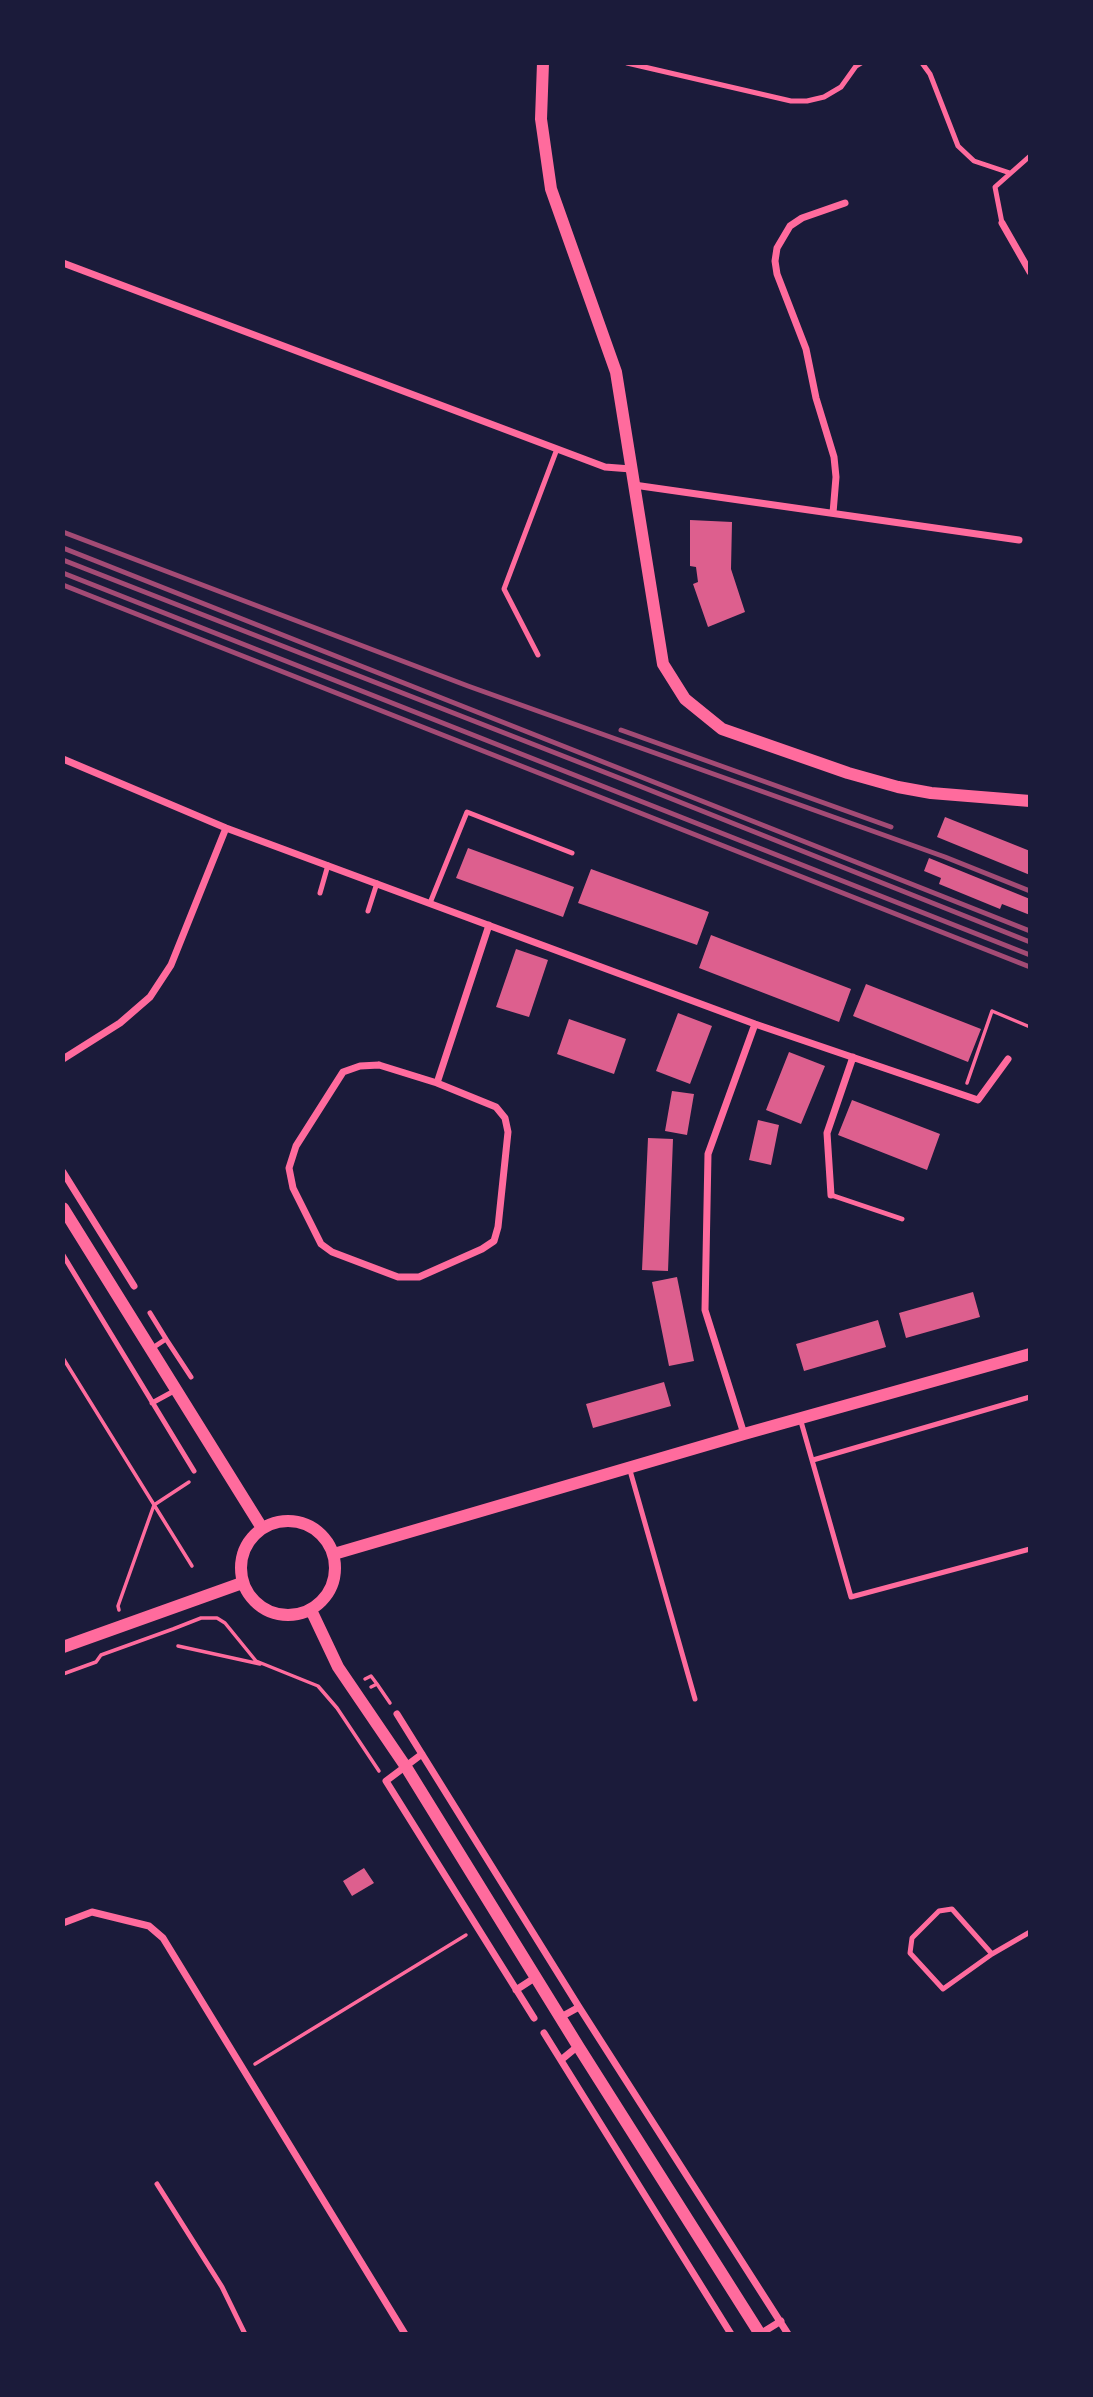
<!DOCTYPE html>
<style>
body{margin:0}
#map{position:relative;width:1093px;height:2397px;overflow:hidden;background:#1b1b3a;font-family:"Nunito Sans",sans-serif}
canvas{display:block}
.frame{position:absolute;inset:0;border:65px solid #1b1b3a;pointer-events:none}
</style>
<div id="map">
<canvas width="1093" height="2397"></canvas>
<div class="frame"></div>
</div>
<script>
const context = document.querySelector('canvas').getContext('2d');
context.lineJoin = 'round';
function fill(path, color) { context.fillStyle = color; context.fill(path, 'evenodd'); }
const poly = rows => new Path2D(rows.map(r => 'M' + r).join(''));
function strokePath(path, color, width, dash) { context.strokeStyle = color; context.lineWidth = width; context.lineCap = dash ? 'butt' : 'round'; context.setLineDash(dash || []); context.stroke(path); }
const building = poly([
 [690,520,732,522,731,569,745,612,708,627,693,584,698,582,696,567,690,566],
 [945,817,1030,851,1030,875,937,837],
 [468,848,574,887,563,917,456,878],
 [929,858,1030,899,1030,915,1002,904,1000,909,939,884,941,878,924,871],
 [591,869,709,912,697,945,578,903],
 [711,935,851,989,839,1022,699,968],
 [516,949,548,960,529,1017,496,1007],
 [866,984,981,1029,968,1062,853,1016],
 [678,1013,712,1026,690,1084,656,1071],
 [569,1019,626,1039,614,1074,557,1054],
 [789,1052,825,1066,801,1124,766,1110],
 [672,1091,694,1094,687,1135,665,1131],
 [852,1100,940,1134,927,1170,838,1135],
 [758,1120,779,1125,771,1165,749,1160],
 [648,1138,673,1139,668,1271,642,1270],
 [677,1277,694,1361,669,1366,652,1282],
 [973,1292,980,1317,906,1338,899,1313],
 [878,1320,886,1347,804,1371,796,1344],
 [664,1382,671,1406,593,1428,586,1404],
 [364,1868,374,1883,352,1896,343,1881]
]);
const path = poly([
 [967,1083,992,1011,1030,1027],
 [63,1358,192,1566],
 [119,1610,118,1606,154,1505,189,1482],
 [178,1646,260,1664],
 [63,1674,96,1662,101,1655,173,1629,201,1618,217,1618,225,1623,256,1661,318,1686,337,1708,379,1771],
 [365,1679,371,1676,377,1684],
 [371,1687,377,1684,390,1703],
 [255,2064,466,1935]
]);
const service = poly([
 [627,63,791,101,807,101,824,97,841,87,856,66,861,63],
 [922,63,930,74,958,146,974,161,1010,173],
 [1002,223,995,187,1030,156],
 [538,655,504,589,557,449],
 [320,893,328,865],
 [430,903,467,812,572,853],
 [368,911,377,883],
 [831,1195,902,1219],
 [63,1255,194,1471],
 [150,1313,166,1339],
 [151,1349,166,1339,191,1377],
 [152,1403,174,1391],
 [800,1418,851,1597,1030,1549],
 [813,1460,1030,1397],
 [629,1467,695,1699],
 [992,1954,952,1909,939,1911,912,1938,910,1953,943,1989,992,1954,1030,1932],
 [157,2184,222,2287,245,2334]
]);
const minor = poly([
 [1002,223,1030,272],
 [63,263,605,467,631,469],
 [634,485,1019,540],
 [833,513,836,477,834,457,816,398,806,349,777,274,775,261,777,248,790,226,802,218,845,203],
 [63,759,226,828,755,1024,978,1100,1008,1059],
 [63,1059,120,1023,150,997,171,965,226,828],
 [379,1065,437,1083,496,1107,505,1118,508,1132,498,1227,494,1241,482,1249,419,1277,398,1277,332,1252,321,1244,293,1188,289,1168,296,1146,343,1072,360,1066,379,1065],
 [437,1083,489,925],
 [63,1172,134,1286],
 [831,1195,827,1133,853,1057],
 [744,1434,705,1310,708,1154,755,1024],
 [397,1714,579,2007,788,2334],
 [422,1754,386,1781,534,2018],
 [63,1923,92,1912,149,1926,163,1938,405,2334],
 [516,1990,536,1977],
 [561,2017,579,2007],
 [544,2033,731,2334],
 [561,2060,578,2046],
 [760,2334,781,2321]
]);
const tertiary = poly([
 [543,63,541,119,551,189,616,372,663,664,685,699,722,729,848,773,898,787,931,793,1030,801],
 [63,1208,262,1528],
 '241 1568a47 47 0 1 1 94 0a47 47 0 1 1-94 0Z',
 [334,1554,744,1434,1030,1354],
 [311,1610,338,1667,406,1767,578,2046,760,2334],
 [63,1647,242,1583]
]);
const rail = poly([
 [63,532,468,686,945,857,1030,891],
 [63,548,1030,931],
 [63,560,632,783,1030,942],
 [63,573,1030,955],
 [63,585,1030,967],
 [621,730,891,827]
]);
fill(building, '#dd5f8e');
strokePath(path, '#ff6b9d', 3.5);
strokePath(service, '#ff6b9d', 5);
strokePath(minor, '#ff6b9d', 7);
strokePath(tertiary, '#ff6b9d', 12);
strokePath(rail, '#a44b75', 5);
</script>
